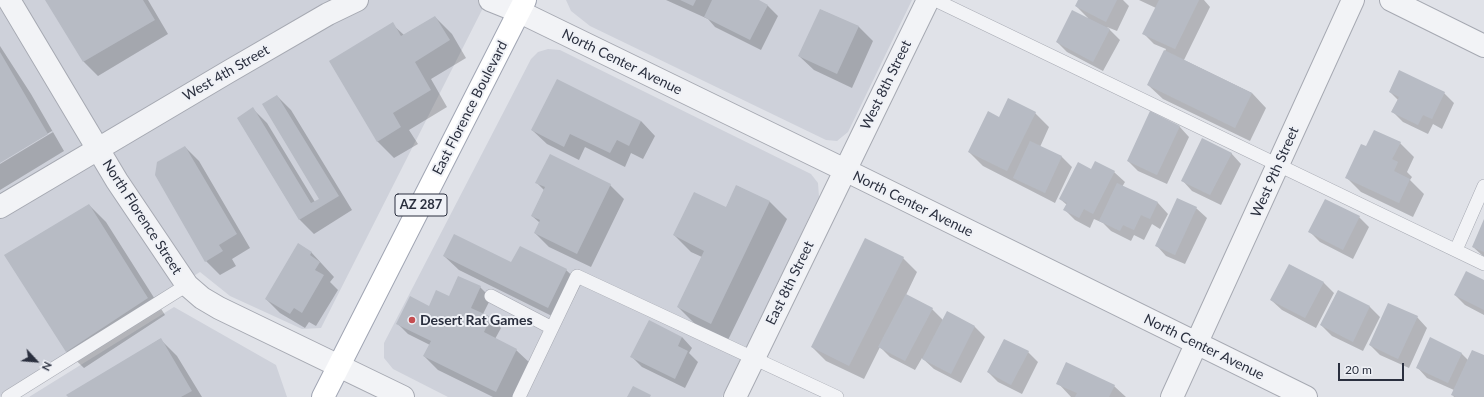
<!DOCTYPE html>
<style>
body{margin:0}
#map{position:relative;width:1484px;height:397px;overflow:hidden;background:#e0e2e8;font-family:Lato,sans-serif}
canvas{display:block}
.north{position:absolute;left:16px;top:341px;width:40px;height:40px;-webkit-text-stroke:3px #eff1f6;paint-order:stroke;rotate:116deg;font-size:11px;font-weight:700;line-height:16px;text-align:center;color:#2a2f3e}
.north::after{content:'';display:block;margin:auto;width:14px;height:18px;background:#2a2f3e;clip-path:polygon(50% 0,100% 100%,50% 72%,0 100%)}
.scale{position:absolute;left:1338px;top:363px;width:66px;height:18px;box-sizing:border-box;border:2px solid #2a2f3e;border-top:0;padding-left:5px;font-size:12px;line-height:14px;white-space:nowrap;color:#2a2f3e;-webkit-text-stroke:3px #eff1f6;paint-order:stroke}
</style>
<div id="map">
<canvas width="1484" height="397"></canvas>
<div class="north">N</div>
<div class="scale">20 m</div>
</div>
<script>
const context = document.querySelector('canvas').getContext('2d');
context.lineJoin = 'round';
function fill(path, color) { context.fillStyle = color; context.fill(path, 'evenodd'); }
const poly = rows => new Path2D(rows.map(r => 'M' + r).join(''));
function strokePath(path, color, width, dash) { context.strokeStyle = color; context.lineWidth = width; context.lineCap = dash ? 'butt' : 'round'; context.setLineDash(dash || []); context.stroke(path); }
function label(font, color, halo, rows, align = 'center') {
  context.font = font + ' Lato,sans-serif'; context.lineWidth = 4; context.setLineDash([]); context.textBaseline = 'middle'; context.strokeStyle = halo; context.fillStyle = color; for (const [text, x, y, turn = 0] of rows) {
    context.save(); context.translate(x, y); context.rotate((+turn || 0) * Math.PI / 180); context.textAlign = isNaN(turn) ? turn : align; if (halo) context.strokeText(text, 0, 0); context.fillText(text, 0, 0); context.restore();
  }
}
const built = poly([
 [0,0,487,0,321,328,302,329,230,296,200,272,0,397],
 [566,0,912,0,848,132,837,141,826,140,590,26,571,11],
 [548,49,560,50,811,174,818,183,819,197,722,397,448,397,393,369,384,358,384,343,531,59,538,52],
 [174,307,276,365,287,397,29,397]
]);
const shadow = poly([
 [47,0,148,0,168,34,98,76,84,62],
 [666,0,757,0,768,6,778,16,761,50,715,27,708,19],
 [1079,0,1123,0,1129,6,1117,31,1107,27,1120,40,1103,71,1067,52,1057,42,1088,18,1076,6],
 [1139,0,1204,0,1210,7,1184,60,1252,93,1266,108,1250,141,1163,99,1148,85,1166,49,1154,44,1144,34,1156,8],
 [821,10,859,27,873,41,852,88,814,70,799,56],
 [435,17,452,34,466,58,431,79,447,107,409,130,418,144,394,158,377,141,392,24,404,35],
 [0,46,31,94,64,151,0,190,0,164,53,132,52,131,0,162],
 [1390,92,1444,93,1454,103,1442,129,1433,124,1428,134,1403,122,1392,111,1398,100],
 [277,96,291,110,352,210,314,234,300,220,238,118,253,109,267,123,315,202,321,199],
 [1035,113,1049,127,1040,147,1062,157,1072,167,1055,203,983,166,969,152,999,118],
 [641,121,655,136,643,159,631,153,625,167,585,147,579,160,547,144,532,130],
 [1179,126,1189,137,1167,184,1138,171,1128,161],
 [1400,143,1414,157,1407,172,1412,177,1410,180,1424,194,1413,217,1361,192,1347,178,1367,147],
 [185,147,199,161,250,248,232,259,236,266,220,275,206,261],
 [1231,153,1241,164,1221,205,1192,191,1182,180],
 [1091,170,1114,172,1125,182,1122,187,1158,203,1168,214,1160,229,1152,224,1144,240,1134,235,1131,241,1111,231,1103,223,1094,219,1090,228,1075,220,1064,209,1067,205,1060,199],
 [537,183,610,185,624,199,591,267,549,247,535,233,540,223,532,216,544,190],
 [737,186,770,202,787,219,728,340,695,324,678,307,702,257,691,252,674,235,726,208],
 [89,205,106,222,165,315,84,368,67,352,6,255],
 [1196,208,1207,218,1185,264,1166,256,1156,245],
 [1359,217,1369,227,1353,259,1320,242,1310,232],
 [1484,222,1484,257,1473,247],
 [311,252,334,277,330,282,338,290,316,326,309,322,305,328,280,313,266,299],
 [444,256,566,270,581,284,562,321,459,270],
 [903,258,917,272,906,295,932,309,943,320,975,327,985,337,961,383,934,369,922,358,915,370,890,357,880,347,864,379,826,361,812,347],
 [1290,265,1324,283,1334,293,1316,328,1282,310,1271,300],
 [1484,281,1484,315,1465,305,1455,295],
 [480,287,491,298,483,314,491,317,501,328,495,339,516,350,531,364,515,397,493,397,438,370,424,356,430,345,408,334,398,324,450,297],
 [1338,291,1370,307,1380,317,1363,351,1332,336,1321,325],
 [1417,317,1427,328,1409,368,1380,355,1370,345],
 [682,337,692,348,689,353,698,362,685,388,642,367,632,357],
 [160,339,177,356,202,397,69,397],
 [1431,339,1462,354,1468,360,1484,357,1484,397,1454,397,1452,394,1454,390,1427,378,1417,367],
 [1028,352,1038,362,1022,394,998,382,988,372],
 [1058,383,1114,386,1126,397,1071,397]
]);
const building = poly([
 [45,0,143,0,155,20,83,62],
 [680,0,696,0,693,6],
 [712,0,759,0,768,5,750,40,704,17],
 [1078,0,1117,0,1106,22,1075,6],
 [1159,0,1199,0,1175,49,1142,34],
 [820,9,859,26,837,74,798,56],
 [1072,10,1110,29,1093,62,1056,42],
 [435,16,450,40,415,62,431,90,393,113,401,127,377,142,329,61,393,22,401,36],
 [1164,50,1252,93,1235,128,1147,85],
 [0,52,48,134,0,163],
 [1399,70,1445,92,1432,119,1423,115,1418,125,1391,112,1399,97,1389,92],
 [557,79,641,121,629,146,617,140,610,153,570,134,564,147,531,130],
 [277,95,339,196,299,220,237,118,253,107,311,203,319,199,262,104],
 [1008,98,1036,112,1007,171,968,152,988,111,999,117],
 [1150,111,1180,126,1157,175,1127,161],
 [1374,130,1401,142,1392,159,1398,162,1394,171,1410,179,1399,203,1345,178,1361,144,1366,146],
 [1202,138,1232,153,1210,195,1181,181],
 [1030,141,1062,156,1045,193,1013,178],
 [185,146,237,234,219,245,223,251,205,262,155,175,157,162],
 [550,154,611,184,577,254,534,233,540,220,531,216,545,187,535,183],
 [1095,161,1115,171,1093,214,1084,209,1079,218,1063,210,1067,203,1059,199,1078,162,1091,169],
 [1117,183,1158,202,1150,219,1141,215,1134,230,1123,225,1120,231,1099,221],
 [736,185,770,201,711,324,677,307,704,251,673,235,694,192,726,207],
 [1177,198,1197,207,1175,255,1155,246],
 [1325,199,1360,216,1343,250,1308,232],
 [89,204,148,298,66,352,4,255],
 [1484,219,1484,252,1472,247],
 [454,234,511,262,520,246,567,269,548,308,443,256],
 [865,238,904,257,849,366,811,347],
 [298,243,312,252,310,255,320,262,315,270,324,275,302,313,294,308,290,314,265,299],
 [1289,264,1324,282,1305,318,1270,300],
 [1466,271,1484,280,1484,310,1454,295],
 [458,276,481,286,471,308,491,317,484,332,517,349,496,392,423,356,431,341,396,324,410,296,429,306,436,290,449,296],
 [1338,290,1370,306,1353,342,1320,325],
 [906,294,933,308,905,361,878,347],
 [1388,303,1418,316,1398,359,1369,345],
 [947,311,975,326,951,374,922,359],
 [649,320,682,337,678,346,688,351,675,379,630,357],
 [1430,337,1462,353,1448,383,1416,368],
 [161,338,192,391,181,397,68,397,66,395],
 [1004,339,1029,351,1011,385,987,372],
 [1472,350,1484,355,1484,397,1456,397,1451,395],
 [1066,362,1115,385,1109,397,1075,397,1077,393,1056,384],
 [633,386,651,395,650,397,627,397]
]);
const service = poly([
 [935,0,1484,264],
 [1456,250,1484,186],
 [491,296,552,328],
 [8,397,187,285],
 [519,397,577,276,837,397]
]);
const minor = poly([
 [9,0,117,181,187,285,202,298,219,308,403,397],
 [490,0,520,12,845,170,1306,397],
 [1391,0,1484,46],
 [0,207,228,72,328,14,357,0],
 [735,397,928,0],
 [1172,397,1353,0]
]);
const primary = poly([
 [323,397,525,0]
]);
const markers = [
 [412,320,4,"#c54d50"]
];
const shields = [
 [421,205,52]
];
const shieldNames = [
 ["AZ 287",421,205]
];
const streetNames = [
 ["North Center Avenue",622,62,26],
 ["West 4th Street",226,73,-30],
 ["West 8th Street",886,85,-64],
 ["East Florence Boulevard",470,108,-63],
 ["West 9th Street",1275,172,-66],
 ["North Center Avenue",913,204,26],
 ["North Florence Street",142,217,57],
 ["East 8th Street",790,283,-64],
 ["North Center Avenue",1204,347,26]
];
const poiNames = [
 ["Desert Rat Games",420,320]
];
fill(built, '#ced1da');
fill(shadow, '#0003');
fill(building, '#b7bbc4');
strokePath(service, '#a6a9b2', 14);
strokePath(minor, '#a6a9b2', 24);
strokePath(primary, '#a0a5b3', 24);
strokePath(service, '#f2f3f6', 13);
strokePath(minor, '#f2f3f6', 22);
strokePath(primary, '#fff', 22);
for (const [x, y, r, color] of markers) { const dot = new Path2D(); dot.arc(x, y, r, 0, 2 * Math.PI); context.fillStyle = color; context.fill(dot); strokePath(dot, '#eff1f6', 1.5); }
for (const [x, y, w] of shields) { const box = new Path2D(); box.roundRect(x - w / 2, y - 11, w, 22, 3); context.fillStyle = '#eff1f6'; context.fill(box); strokePath(box, '#2a2f3e', 1); }
label('bold 13px', '#2a2f3e', null, shieldNames);
label('14px', '#2a2f3e', '#eff1f6', streetNames);
label('bold 14px', '#2a2f3e', '#eff1f6', poiNames, 'left');
</script>
